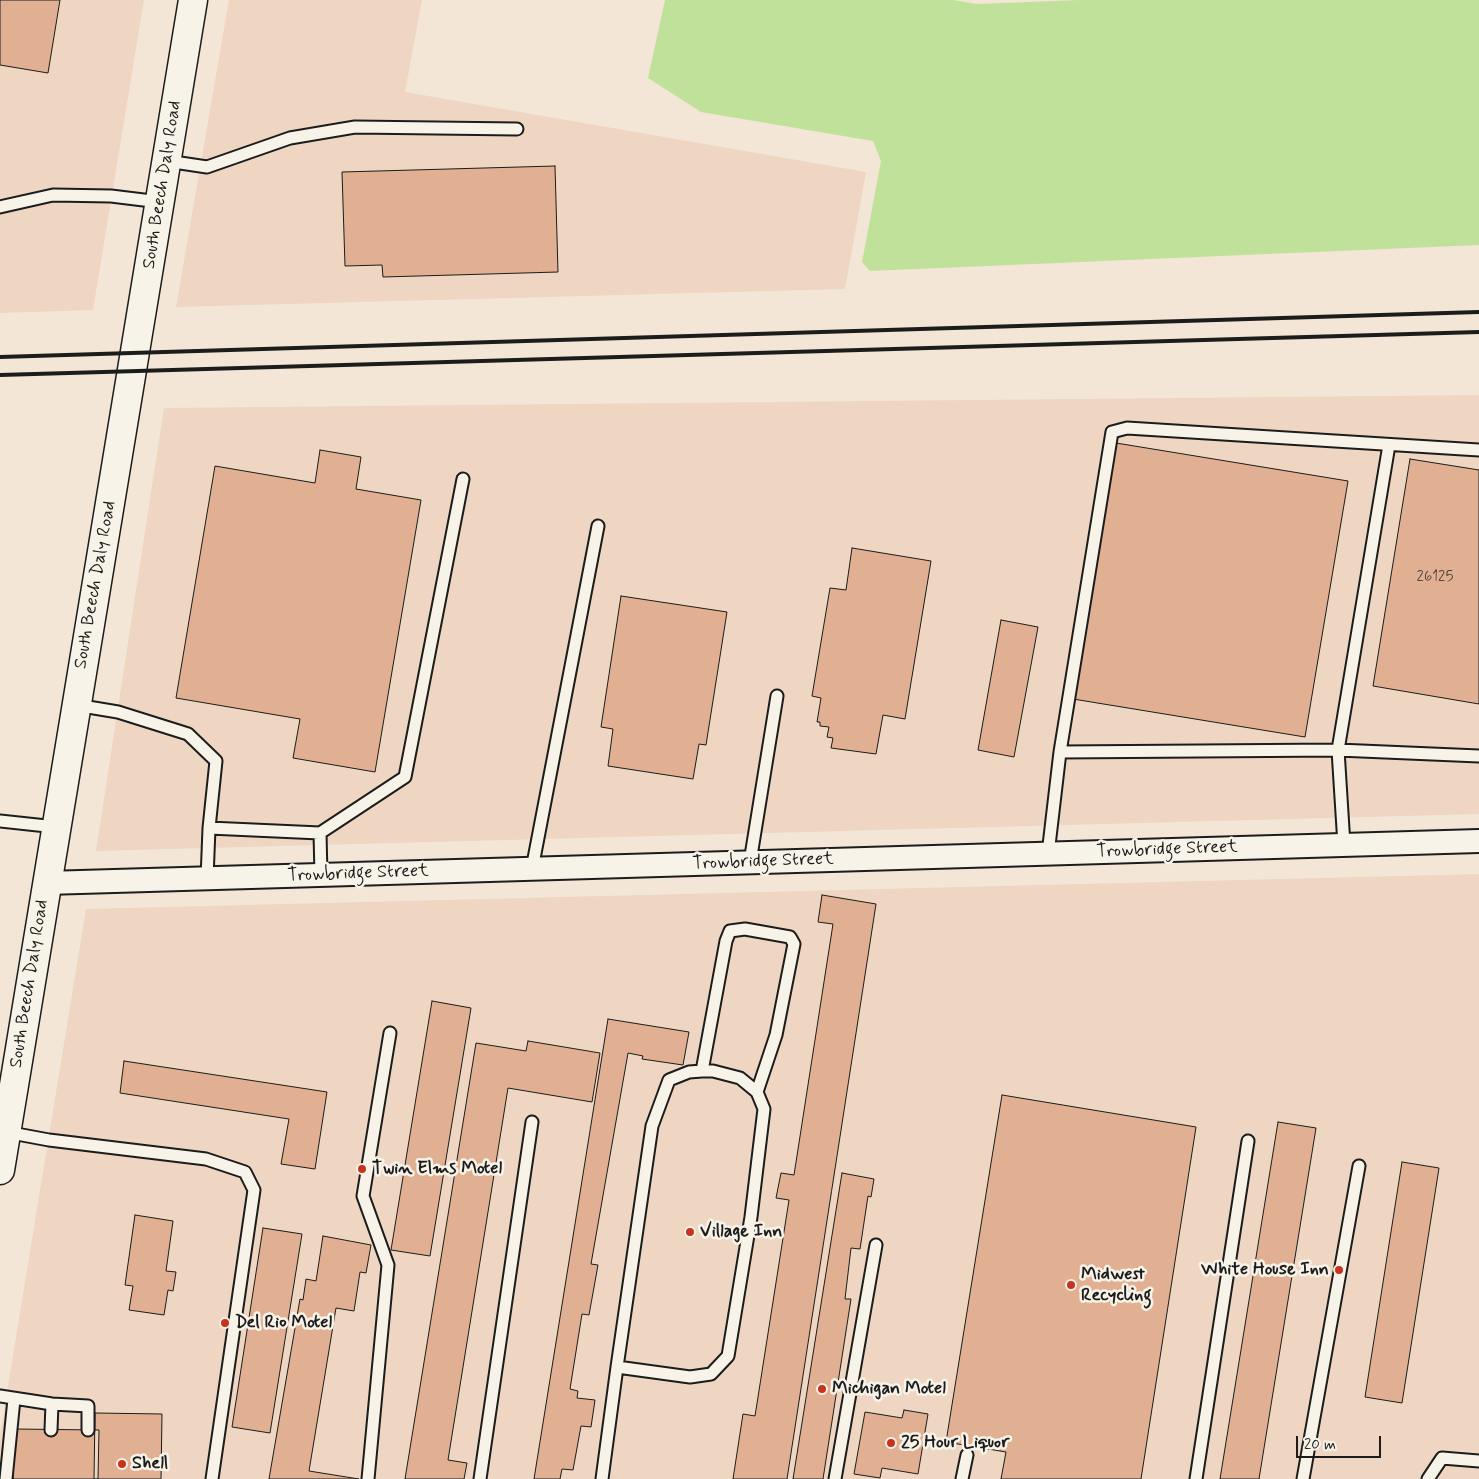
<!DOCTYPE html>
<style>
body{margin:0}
#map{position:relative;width:1479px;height:1479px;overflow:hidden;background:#f3e6d7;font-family:Mynerve,sans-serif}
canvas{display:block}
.scale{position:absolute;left:1296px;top:1436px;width:85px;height:22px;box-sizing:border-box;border:2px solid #1c1c1c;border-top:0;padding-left:6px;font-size:15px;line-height:18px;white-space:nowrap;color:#1c1c1c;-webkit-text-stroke:4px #f7f3e8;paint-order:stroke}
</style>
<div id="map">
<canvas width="1479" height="1479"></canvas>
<div class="scale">20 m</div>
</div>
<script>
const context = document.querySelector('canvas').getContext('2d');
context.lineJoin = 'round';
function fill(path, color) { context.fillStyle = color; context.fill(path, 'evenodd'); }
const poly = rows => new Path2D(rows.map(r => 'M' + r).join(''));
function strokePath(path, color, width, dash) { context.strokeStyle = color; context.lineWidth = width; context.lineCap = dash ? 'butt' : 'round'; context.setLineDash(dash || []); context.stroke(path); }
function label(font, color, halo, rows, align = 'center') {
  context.font = font + ' Mynerve,sans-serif'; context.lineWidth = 5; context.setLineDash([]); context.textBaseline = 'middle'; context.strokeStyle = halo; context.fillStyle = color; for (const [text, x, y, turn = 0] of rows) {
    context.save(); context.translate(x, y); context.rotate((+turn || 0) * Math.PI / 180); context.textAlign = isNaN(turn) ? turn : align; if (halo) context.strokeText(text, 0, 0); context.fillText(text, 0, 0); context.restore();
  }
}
const built = poly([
 [0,0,144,0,93,310,0,313],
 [229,0,422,0,405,92,866,172,845,289,176,307],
 [1479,395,1479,814,96,851,164,408],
 [1479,874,1479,1479,0,1479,0,1435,86,909]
]);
const green = poly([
 [665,0,953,0,977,4,1079,0,1479,0,1479,245,870,271,862,262,881,161,873,141,701,112,648,78]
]);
const building = poly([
 [0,0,60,0,48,73,0,65,0,0],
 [555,166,558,272,383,277,382,265,345,266,342,172,555,166],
 [1116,443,1348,481,1305,737,1073,699,1116,443],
 [320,450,361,457,356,489,421,500,375,772,293,758,300,719,176,698,215,466,315,483,320,450],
 [1410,459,1479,470,1479,704,1373,686,1410,459],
 [852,548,931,561,905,719,883,715,876,754,831,748,833,738,827,737,829,727,820,726,820,722,817,722,821,698,812,696,830,588,846,590,852,548],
 [621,596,727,612,706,745,699,744,693,779,608,766,613,729,601,727,621,596],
 [1001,620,1038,627,1014,757,978,750,1001,620],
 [822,895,876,904,787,1479,733,1479,743,1414,755,1416,789,1200,776,1198,781,1173,794,1175,833,924,818,922,822,895],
 [432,1001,471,1008,430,1256,391,1250,432,1001],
 [608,1019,689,1032,683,1065,642,1059,643,1056,628,1053,591,1264,598,1265,589,1315,582,1314,570,1389,578,1391,577,1398,595,1400,591,1427,581,1426,573,1470,562,1469,560,1479,534,1479,608,1019],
 [528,1041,600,1053,592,1102,508,1088,448,1460,467,1463,464,1479,405,1479,476,1043,526,1051,528,1041],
 [124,1061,327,1092,315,1169,281,1164,289,1119,120,1093,124,1061],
 [1002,1095,1196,1127,1141,1479,1001,1479,1006,1452,946,1442,1002,1095],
 [1278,1122,1316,1128,1259,1479,1220,1479,1278,1122],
 [1402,1162,1439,1168,1402,1403,1365,1397,1402,1162],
 [842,1173,874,1179,871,1197,868,1196,860,1249,851,1248,845,1299,851,1299,823,1479,793,1479,842,1173],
 [135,1215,173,1221,166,1271,176,1272,173,1291,168,1290,164,1315,129,1310,133,1286,125,1285,135,1215],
 [263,1228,302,1234,270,1433,232,1427,263,1228],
 [323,1236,371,1245,366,1273,360,1272,354,1311,336,1308,309,1471,359,1479,269,1479,300,1299,303,1300,306,1279,316,1281,323,1236],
 [904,1410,928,1414,918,1474,882,1468,880,1478,854,1474,865,1412,902,1418,904,1410],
 [95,1413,162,1414,161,1479,94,1479,95,1413],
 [13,1429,99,1430,98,1479,13,1479,13,1429]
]);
const lane = poly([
 [167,161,207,167,290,138,355,127,517,129],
 [0,207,53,195,111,196,160,202],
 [76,705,118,712,188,734,216,761,209,828,207,879],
 [1060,752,1112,432,1127,428,1479,450],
 [0,821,56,827],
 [209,828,320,833,321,875],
 [320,833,405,777,463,479],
 [1344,845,1338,750,1479,756],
 [1048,854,1060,752,1338,750,1389,445],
 [750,862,777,696],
 [532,869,598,526],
 [702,1071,726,941,730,931,745,929,790,937,794,944,776,1035,757,1092],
 [6,1132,49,1140,206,1159,245,1172,254,1190,212,1479],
 [0,1396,52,1404,88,1406,88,1430],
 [51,1430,52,1404],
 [6,1479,14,1399],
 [368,1479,388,1265,363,1196,390,1033],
 [480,1479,532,1122],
 [602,1479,617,1367,652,1126,669,1080,689,1072,702,1071,713,1071,740,1078,757,1092,764,1109,751,1217,728,1356,711,1374,690,1377,617,1367],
 [835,1479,876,1245],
 [962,1479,967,1455],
 [1196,1479,1248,1141],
 [1303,1479,1359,1166],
 [1428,1479,1442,1458,1479,1461]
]);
const street = poly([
 [46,883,1479,841]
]);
const secondary = poly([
 [0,1170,193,0]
]);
const rail = poly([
 [0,357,1479,312],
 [0,375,1479,332]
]);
const markers = [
 [362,1169,5,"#c8321e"],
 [690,1232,5,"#c8321e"],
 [1339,1270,5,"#c8321e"],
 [1071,1285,5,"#c8321e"],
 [225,1323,5,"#c8321e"],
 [822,1389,5,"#c8321e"],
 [891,1443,5,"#c8321e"],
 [122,1464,5,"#c8321e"]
];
const numberNames = [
 ["26125",1435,578]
];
const streetNames = [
 ["South Beech Daly Road",163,185,-81],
 ["South Beech Daly Road",96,585,-80],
 ["Trowbridge Street",1167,850,-2],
 ["Trowbridge Street",763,862,-2],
 ["Trowbridge Street",358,874,-2],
 ["South Beech Daly Road",30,984,-81]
];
const poiNames = [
 ["Twin Elms Motel",372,1169],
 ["Village Inn",700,1232],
 ["White House Inn",1329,1270,"right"],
 ["Midwest",1081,1275],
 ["Recycling",1081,1296],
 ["Del Rio Motel",235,1323],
 ["Michigan Motel",832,1389],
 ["25 Hour Liquor",901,1443],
 ["Shell",132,1464]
];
fill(built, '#eed6c3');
fill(green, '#c0e19a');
fill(building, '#e1b093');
strokePath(building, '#1c1c1c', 1);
strokePath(lane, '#1c1c1c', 15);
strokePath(street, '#1c1c1c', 26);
strokePath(secondary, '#1c1c1c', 31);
strokePath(lane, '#f7f3e8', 11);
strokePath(street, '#f7f3e8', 22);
strokePath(secondary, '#f7f3e8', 28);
strokePath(rail, '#1c1c1c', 4);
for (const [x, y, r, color] of markers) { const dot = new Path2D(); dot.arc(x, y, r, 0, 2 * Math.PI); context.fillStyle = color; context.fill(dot); strokePath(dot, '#f7f3e8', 2); }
label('15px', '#4d413a', null, numberNames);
label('18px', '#1c1c1c', '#f7f3e8', streetNames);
label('bold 18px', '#1c1c1c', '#f7f3e8', poiNames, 'left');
</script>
